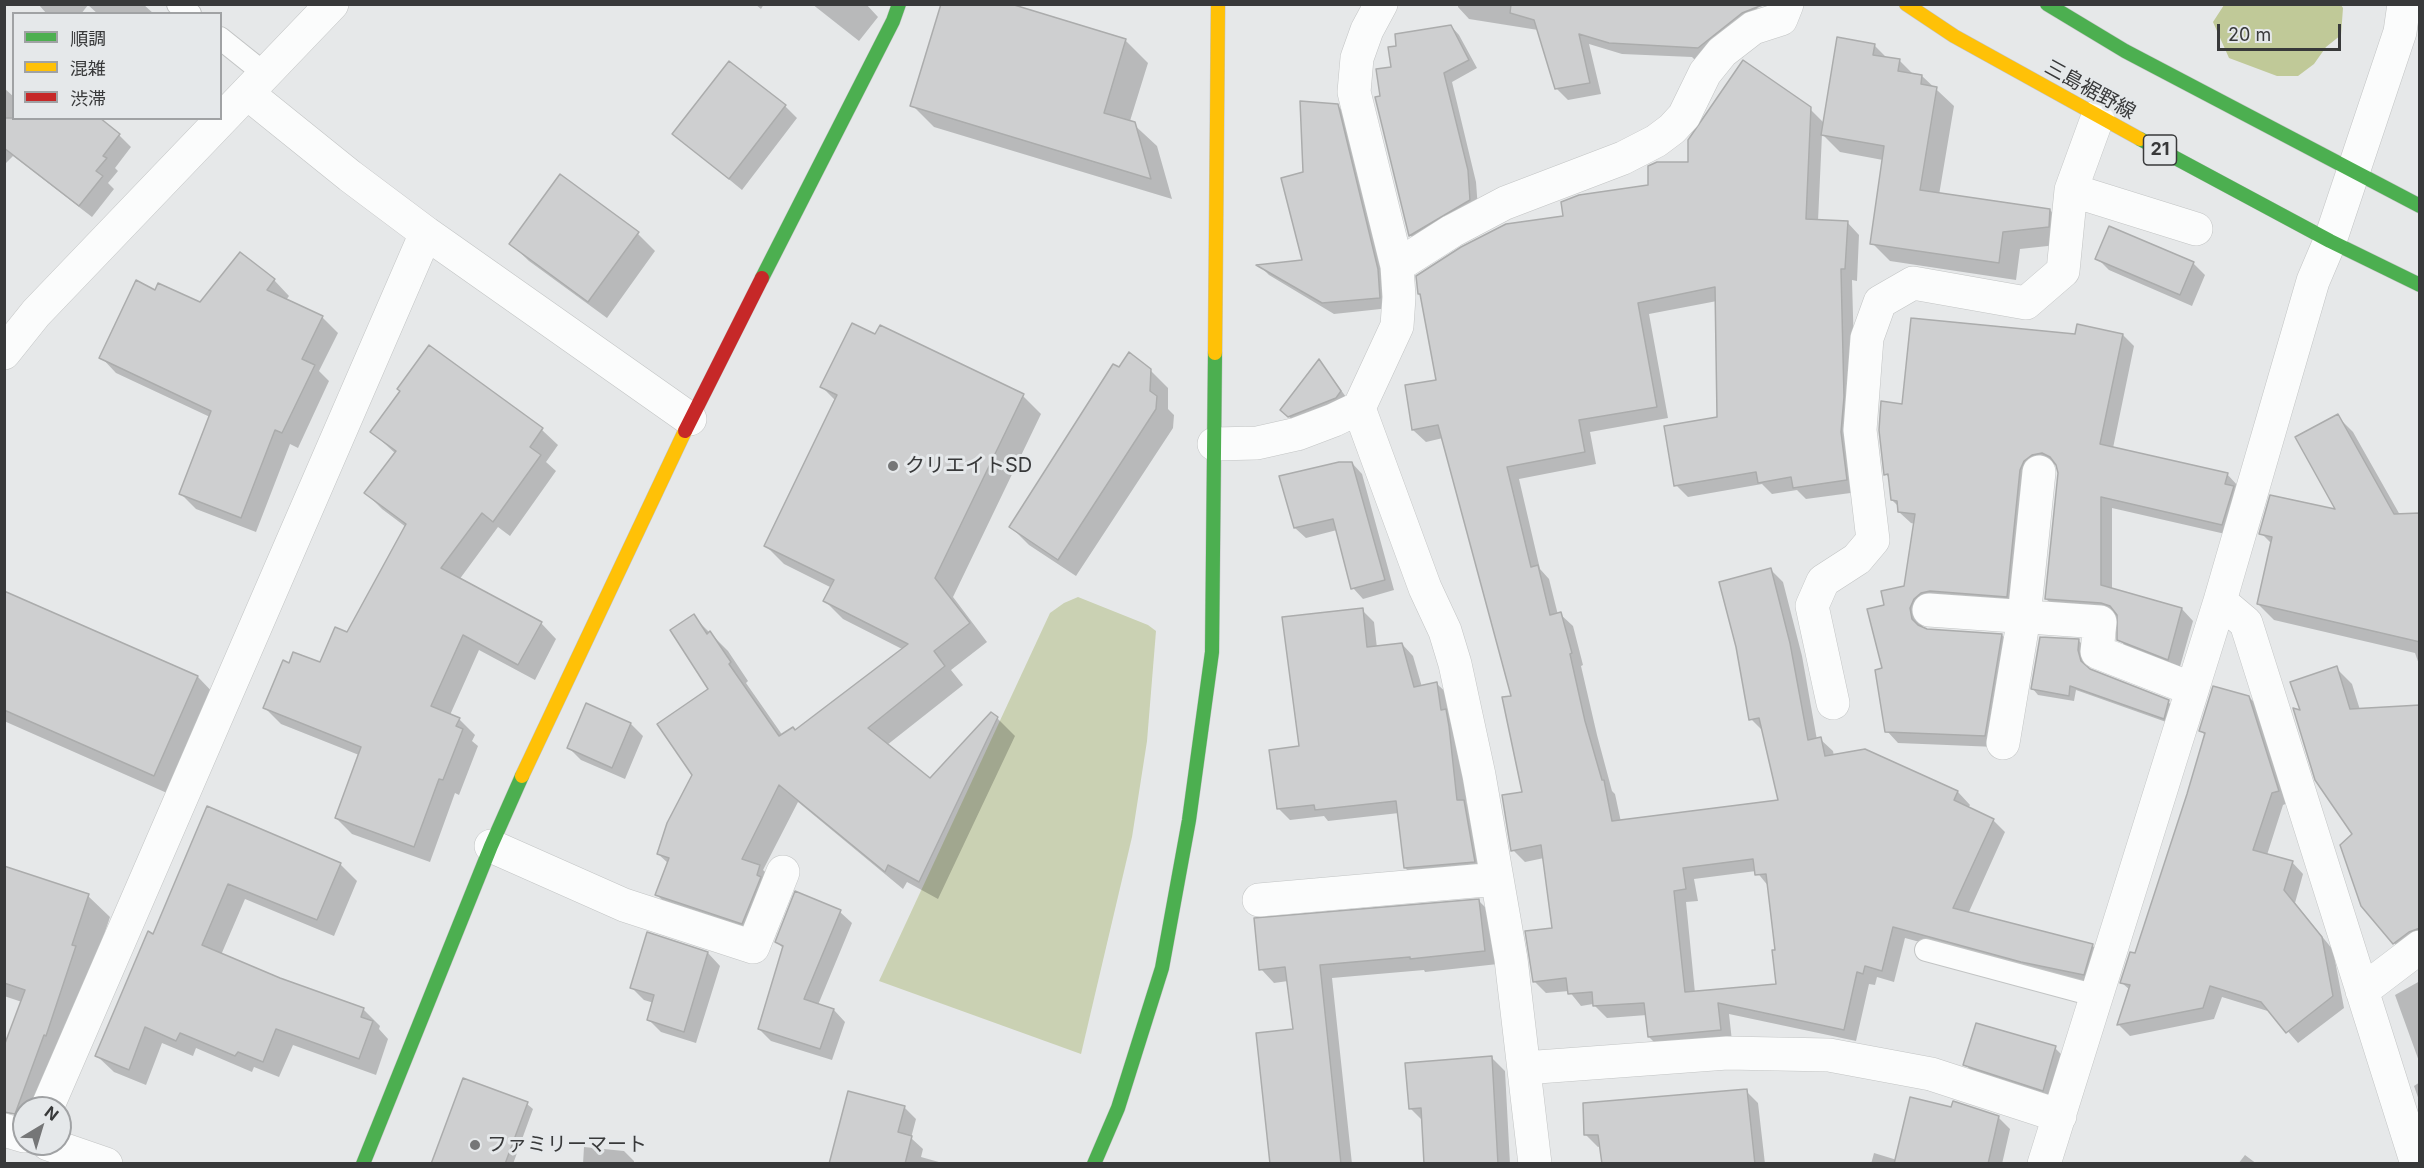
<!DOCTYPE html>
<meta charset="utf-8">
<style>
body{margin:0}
#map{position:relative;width:2424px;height:1168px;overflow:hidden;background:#e6e8e9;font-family:Inter,"Noto Sans JP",sans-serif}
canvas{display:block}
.frame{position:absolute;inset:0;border:6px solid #38393a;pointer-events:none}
.legend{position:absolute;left:12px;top:12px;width:210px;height:108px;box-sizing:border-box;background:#e5e8ea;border:2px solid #a0a2a4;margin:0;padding:8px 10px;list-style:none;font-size:18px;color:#38393a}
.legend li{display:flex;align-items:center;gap:12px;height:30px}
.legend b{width:30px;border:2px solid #a0a2a4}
.north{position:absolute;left:12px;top:1096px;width:60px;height:60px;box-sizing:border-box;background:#e5e8ea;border:2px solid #a0a2a4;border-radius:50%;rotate:38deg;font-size:16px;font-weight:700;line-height:24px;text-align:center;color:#38393a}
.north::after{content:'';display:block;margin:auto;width:21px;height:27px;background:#757677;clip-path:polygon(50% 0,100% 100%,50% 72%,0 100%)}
.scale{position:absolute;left:2217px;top:24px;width:124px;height:27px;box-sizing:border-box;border:3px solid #38393a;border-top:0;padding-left:8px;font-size:18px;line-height:21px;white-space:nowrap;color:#38393a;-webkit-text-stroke:4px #e5e8ea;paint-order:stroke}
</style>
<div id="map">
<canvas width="2424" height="1168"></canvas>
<div class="frame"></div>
<ul class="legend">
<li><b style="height:8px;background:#4caf50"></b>順調</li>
<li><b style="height:8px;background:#ffc107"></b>混雑</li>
<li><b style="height:8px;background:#c62828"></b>渋滞</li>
</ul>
<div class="north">N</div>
<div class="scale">20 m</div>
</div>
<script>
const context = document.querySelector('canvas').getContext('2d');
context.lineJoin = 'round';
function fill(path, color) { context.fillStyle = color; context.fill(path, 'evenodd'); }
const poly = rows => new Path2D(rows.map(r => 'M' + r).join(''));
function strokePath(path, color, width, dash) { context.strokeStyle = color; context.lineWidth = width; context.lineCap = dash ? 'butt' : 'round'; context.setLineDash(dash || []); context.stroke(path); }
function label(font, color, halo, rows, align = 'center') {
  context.font = font + ' Inter,"Noto Sans JP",sans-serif'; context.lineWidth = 6; context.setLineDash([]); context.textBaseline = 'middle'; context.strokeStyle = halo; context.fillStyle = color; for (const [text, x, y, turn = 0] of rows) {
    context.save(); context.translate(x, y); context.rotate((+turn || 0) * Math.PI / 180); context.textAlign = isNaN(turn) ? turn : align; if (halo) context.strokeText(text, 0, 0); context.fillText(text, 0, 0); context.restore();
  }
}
const green = poly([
 [1078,597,1148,625,1156,631,1147,741,1132,837,1081,1054,879,981,1050,613,1064,603]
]);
const forest = poly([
 [2341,5,2343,8,2341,35,2326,47,2314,64,2298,76,2277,76,2229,58,2213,22,2224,5]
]);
const shadow = poly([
 [38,4,143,4,154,14,98,14,88,5,81,14,47,14],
 [755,4,764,4,761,9],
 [812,4,866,4,878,17,859,41],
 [1006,4,1126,41,1148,63,1130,121,1157,146,1172,199,934,127,912,105],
 [1458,4,1727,4,1757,8,1767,18,1700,65,1692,57,1622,54,1589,44,1601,94,1568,100,1556,88,1538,30,1469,19,1458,7],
 [1451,26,1459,35,1477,68,1452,82,1476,182,1478,209,1419,244,1410,235,1376,98,1382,97,1398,47],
 [1874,45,1888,59,1899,60,1914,75,1922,76,1954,106,1939,195,2050,210,2067,228,2066,244,2020,249,2016,280,1890,261,1872,243,1883,160,1840,152,1822,134,1818,221,1847,222,1859,235,1857,281,1852,280,1858,492,1806,499,1797,490,1772,494,1762,484,1688,497,1676,485,1719,419,1717,301,1649,314,1668,418,1590,432,1596,464,1519,479,1540,569,1549,579,1558,615,1560,614,1573,626,1583,665,1581,666,1597,735,1612,791,1615,794,1621,822,1779,801,1763,731,1751,719,1771,570,1783,582,1802,656,1817,740,1820,739,1833,751,1834,756,1865,751,1958,792,1970,805,1968,808,1993,820,2005,832,1968,914,2092,945,2104,957,2096,986,2035,973,1905,938,1894,982,1877,977,1875,985,1869,984,1856,1041,1729,1014,1732,1041,1661,1049,1649,1037,1647,1015,1607,1018,1593,1004,1581,1006,1569,991,1546,993,1534,981,1554,929,1544,858,1525,862,1513,850,1524,794,1513,697,1443,438,1426,442,1413,430,1438,381,1422,297,1419,294,1565,217,1650,186,1690,164,1810,109,1824,123],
 [1756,871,1769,887,1777,951,1778,985,1695,993,1686,902,1698,901,1694,879],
 [4,88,14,97,14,118,119,135,131,147,115,168,118,171,108,183,114,189,92,217,13,156,4,165],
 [1337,105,1348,116,1390,308,1334,314,1269,275,1260,266,1303,261,1305,173],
 [785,106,797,118,742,190,674,134],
 [638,234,655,251,607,318,529,261,511,244],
 [2097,258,2193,263,2205,275,2192,306,2109,270],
 [274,280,289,296,286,300,322,317,338,333,319,371,329,381,298,448,290,444,256,532,196,509,180,493,210,417,116,373,101,357,155,292,200,304],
 [2123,335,2134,346,2113,448,2227,474,2238,486,2234,536,2112,508,2112,590,2182,609,2193,621,2179,670,2130,651,2119,639,2119,616,2058,610,2046,599,2059,473,2058,466,2053,464,2018,607,1921,620,1923,629,1927,630,2002,635,2013,647,1996,747,1898,743,1887,731,1883,670,1886,606,1906,587,1915,524,1911,523,1899,512,1899,507,1892,500,1890,479,1886,474,1903,405,2076,336],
 [876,336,1023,396,1041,414,953,597,987,642,951,670,963,685,887,745,930,780,997,718,1015,736,938,899,907,882,903,889,798,802,763,870,778,884,760,941,675,913,657,895,668,863,658,854,694,775,710,689,693,616,728,651,748,681,746,683,783,736,795,731,904,650,843,619,825,601,832,588,784,564,766,546,836,401,822,387],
 [430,347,542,430,558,445,546,462,556,471,510,536,498,527,459,580,541,623,556,639,535,680,479,650,450,715,459,719,475,735,472,741,478,746,459,795,455,793,430,862,352,834,336,818,359,755,281,724,265,708,289,665,320,664,348,634,406,527,382,509,366,493,396,454,372,432],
 [1320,361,1346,397,1295,422,1288,416],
 [1119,369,1150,370,1168,388,1168,409,1174,415,1173,428,1076,576,1029,545,1011,527],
 [2337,416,2353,432,2400,515,2420,514,2420,667,2415,653,2274,620,2258,604,2272,544,2261,533,2338,511],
 [1352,463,1362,474,1394,590,1363,599,1353,588,1337,530,1306,538,1295,528],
 [4,592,198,677,219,699,176,797,4,721],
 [1362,610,1374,622,1377,648,1402,644,1413,656,1422,687,1437,684,1449,695,1460,739,1467,805,1475,813,1486,873,1417,879,1405,868,1399,813,1328,821,1324,816,1290,820,1279,809,1301,747],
 [2079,641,2085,647,2086,668,2168,702,2174,707,2169,723,2076,690,2074,701,2038,695,2033,689],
 [2336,668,2352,684,2360,710,2420,707,2420,952,2410,959,2394,943,2354,834,2302,713],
 [2249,697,2261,709,2290,802,2283,805,2267,855,2292,862,2303,874,2295,903,2333,950,2344,1008,2298,1043,2271,1012,2222,997,2214,1019,2130,1036,2119,1025,2130,990,2122,983,2136,955,2206,736,2201,731],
 [587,705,631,724,643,736,625,779,581,760,569,748],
 [207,808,340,864,357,881,334,936,245,899,221,955,280,979,364,1010,380,1026,379,1029,388,1039,376,1075,293,1045,279,1077,254,1067,252,1072,196,1048,193,1056,162,1043,146,1085,114,1072,97,1056,154,936],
 [4,867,88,896,110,917,46,1108,24,1108,24,1113,12,1109,22,1002,4,996],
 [796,893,840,912,852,923,818,1005,834,1010,845,1022,832,1060,771,1041,759,1029,784,949,777,942],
 [1479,901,1492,914,1498,964,1425,972,1424,970,1332,978,1352,1164,1271,1164,1295,1031,1288,981,1274,983,1261,969],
 [708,953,720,966,696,1043,661,1032,649,1020,654,1003,644,1000,632,988],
 [2420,981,2420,1064,2395,995],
 [2055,1048,2067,1060,2055,1102,1977,1077,1965,1064],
 [1492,1058,1505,1071,1510,1164,1426,1164,1423,1121,1410,1108],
 [464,1080,527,1104,533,1109,513,1164,432,1164],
 [2420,1082,2420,1103,2414,1086],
 [1746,1091,1758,1103,1765,1164,1603,1164,1601,1146,1598,1147,1586,1135],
 [904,1107,916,1119,911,1138,923,1149,921,1157,946,1164,830,1164],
 [1998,1117,2010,1129,2002,1164,1871,1164,1874,1153,1897,1160],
 [584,1147,624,1151,634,1161,634,1164,583,1164],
 [2245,1155,2257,1164,2238,1164]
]);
const building = poly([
 [941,4,1011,4,1126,39,1104,113,1135,122,1151,179,910,106,941,4],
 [1511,4,1765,4,1742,13,1698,48,1609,43,1579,34,1590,83,1555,89,1534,20,1510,13,1511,4],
 [1451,25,1469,60,1444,73,1468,170,1470,200,1409,236,1375,97,1380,96,1376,69,1391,67,1388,47,1396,46,1395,34,1451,25],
 [1837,37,1875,44,1873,55,1900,59,1898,71,1922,75,1921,84,1937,87,1920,190,2050,209,2049,227,2003,232,1999,263,1870,244,1884,146,1821,135,1837,37],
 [1743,60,1811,107,1806,219,1848,221,1845,269,1841,269,1844,397,1841,432,1847,480,1793,488,1791,477,1758,483,1756,472,1674,486,1664,426,1717,417,1715,287,1638,303,1657,407,1579,420,1585,452,1507,467,1531,567,1538,565,1550,615,1561,612,1572,653,1570,654,1585,721,1602,780,1604,780,1612,821,1778,800,1759,718,1749,720,1736,647,1719,582,1771,568,1790,643,1808,740,1821,737,1825,756,1865,749,1958,791,1954,800,1994,819,1953,908,2093,944,2084,975,2021,962,1893,927,1882,971,1865,966,1863,974,1857,972,1844,1030,1718,1003,1721,1030,1648,1037,1644,1003,1593,1006,1592,992,1568,994,1566,978,1533,982,1525,931,1552,928,1541,845,1511,851,1502,795,1522,792,1502,697,1511,696,1438,425,1412,430,1405,385,1436,380,1420,294,1418,294,1416,276,1461,247,1506,224,1563,216,1561,202,1579,195,1648,185,1648,166,1657,162,1688,162,1688,140,1743,60],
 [1753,859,1755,875,1766,874,1775,950,1772,950,1776,984,1685,992,1674,891,1686,889,1683,868,1753,859],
 [729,61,786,105,729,179,672,134,729,61],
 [1300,101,1338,104,1378,269,1380,298,1322,303,1256,265,1302,260,1281,178,1303,172,1300,101],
 [4,118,100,118,120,134,103,156,107,158,96,171,103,176,79,206,4,148,4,118],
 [560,174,639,232,588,302,509,244,560,174],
 [2109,226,2194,262,2180,295,2095,259,2109,226],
 [240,252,275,279,267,290,323,316,302,359,315,365,282,433,275,430,241,518,179,494,211,411,99,358,136,280,155,290,158,283,200,302,240,252],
 [1911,318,2075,334,2077,324,2123,334,2100,444,2228,473,2225,484,2234,486,2222,525,2101,497,2101,585,2182,608,2168,660,2117,640,2117,615,2110,606,2101,603,2045,599,2058,473,2056,465,2050,457,2042,453,2032,455,2024,461,2020,470,2007,597,1930,591,1921,593,1914,599,1910,608,1912,619,1918,625,1927,629,2002,634,1985,736,1885,732,1875,670,1882,668,1867,609,1884,605,1881,591,1904,586,1915,514,1898,512,1897,501,1891,500,1888,474,1884,475,1879,430,1881,401,1902,404,1911,318],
 [852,323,875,334,880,325,1024,394,935,578,970,623,934,651,945,666,868,728,930,778,991,712,998,717,919,882,888,865,885,872,779,785,742,859,760,865,757,875,761,877,742,924,655,895,669,858,657,854,667,823,692,775,657,724,708,689,670,630,694,614,707,634,710,631,731,662,729,664,779,736,793,727,795,730,908,644,823,601,834,580,764,546,837,395,820,387,852,323],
 [429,345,543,428,530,447,541,455,493,522,482,513,441,568,542,622,518,665,463,635,431,706,460,718,456,726,463,729,443,780,439,779,414,847,335,818,361,747,263,708,283,660,289,663,293,652,320,662,335,627,347,632,406,524,364,493,396,451,370,432,400,391,397,389,429,345],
 [1129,352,1151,369,1150,391,1157,396,1156,409,1058,560,1009,527,1113,364,1119,367,1129,352],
 [1319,359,1341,391,1336,398,1288,417,1280,410,1319,359],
 [2338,414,2394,514,2420,513,2420,642,2257,604,2272,537,2259,534,2270,495,2335,509,2295,437,2338,414],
 [1339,462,1352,462,1385,580,1351,589,1333,519,1294,528,1279,476,1339,462],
 [4,591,198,676,154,776,4,710,4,591],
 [1363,608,1367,647,1402,643,1414,687,1437,682,1441,710,1446,709,1449,726,1457,800,1464,800,1475,862,1404,868,1396,801,1315,810,1314,805,1277,809,1269,750,1299,746,1282,617,1363,608],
 [2040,637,2079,639,2078,650,2081,661,2090,669,2169,700,2164,719,2070,686,2069,696,2031,689,2040,637],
 [2337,666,2350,709,2420,705,2420,928,2409,932,2393,944,2361,906,2340,845,2352,834,2315,780,2293,708,2300,710,2290,682,2337,666],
 [2213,686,2249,696,2279,791,2272,793,2253,850,2293,861,2284,890,2322,937,2333,996,2286,1033,2261,1002,2210,986,2203,1008,2117,1025,2130,985,2120,983,2130,952,2135,953,2187,794,2205,733,2199,731,2213,686],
 [586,703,631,723,612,768,567,748,586,703],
 [207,806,341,863,317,920,228,884,202,945,280,978,364,1008,361,1017,373,1021,359,1059,276,1029,263,1062,238,1052,235,1056,180,1033,176,1041,145,1027,129,1070,95,1056,148,931,153,934,207,806],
 [4,866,89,894,72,945,76,946,46,1036,44,1035,15,1114,4,1112,4,1046,25,990,4,983,4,866],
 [795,891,841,910,804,999,834,1009,820,1049,758,1029,783,946,775,942,795,891],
 [1479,899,1485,951,1410,959,1410,957,1320,965,1341,1164,1270,1164,1256,1033,1293,1029,1285,967,1259,970,1254,918,1479,899],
 [647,932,708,952,684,1032,647,1020,654,995,630,988,647,932],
 [1976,1023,2056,1046,2043,1091,1963,1065,1976,1023],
 [1492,1056,1498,1164,1424,1164,1421,1108,1409,1109,1405,1063,1492,1056],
 [463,1078,528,1102,505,1164,431,1164,463,1078],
 [1747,1089,1755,1164,1602,1164,1598,1135,1584,1135,1583,1103,1747,1089],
 [848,1091,905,1106,898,1132,912,1136,905,1164,829,1164,848,1091],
 [1910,1097,1951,1107,1953,1101,1999,1116,1988,1164,1894,1164,1910,1097]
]);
const lane = poly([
 [178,4,190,14],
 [220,38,265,74],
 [1926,950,2097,996]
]);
const street = poly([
 [1381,4,1367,30,1357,58,1354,92,1397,266,1399,297,1397,326,1359,408,1425,588,1445,631,1455,664,1479,775,1511,959,1535,1164],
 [247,93,350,176,426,233,690,419],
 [2071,190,2196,229],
 [1397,266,1452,231,1505,203,1623,158,1656,141,1672,129,1684,116,1705,73,1722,52,1753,28,1781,19,1787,4],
 [4,353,36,313,332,4],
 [1214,444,1257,443,1297,434,1334,420,1359,408],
 [2220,601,2246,623,2417,1164],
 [1929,610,2100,622,2097,652,2192,689],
 [1833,703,1812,606,1823,581,1857,559,1873,540,1860,430,1867,338,1880,302,1913,283,2026,303,2063,271,2071,190,2098,116],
 [2003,743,2024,617,2039,472],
 [491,846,624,905,753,947,783,872],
 [1259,900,1497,879],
 [2362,991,2420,947],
 [1524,1068,1727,1053,1829,1055,1931,1074,2060,1116],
 [47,1108,426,233],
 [4,1130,24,1136],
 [48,1144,106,1164],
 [2044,1164,2220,601,2313,281,2330,241,2400,32,2404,4]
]);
const fast = poly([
 [2047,4,2125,51,2420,206],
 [2140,139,2330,241,2420,285],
 [762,278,893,21,899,4],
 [363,1164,491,846,522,776],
 [1094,1164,1118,1108,1162,968,1189,820,1212,652,1215,353]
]);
const slow = poly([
 [1906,4,1954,36,2140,139],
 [1215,353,1218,4],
 [522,776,685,431]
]);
const jam = poly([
 [685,431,762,278]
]);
const markers = [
 [893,466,6,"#757677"],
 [475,1145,6,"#757677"]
];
const shields = [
 [2160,150,33]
];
const shieldNames = [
 ["21",2160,150]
];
const streetNames = [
 ["三島裾野線",2090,90,29]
];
const poiNames = [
 ["クリエイトSD",905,466],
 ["ファミリーマート",487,1145]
];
fill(green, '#cad1b3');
fill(forest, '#c0c998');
fill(shadow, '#0003');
fill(building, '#cecfd0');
strokePath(building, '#abacac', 1.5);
strokePath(lane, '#c2c4c4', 24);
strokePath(street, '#c2c4c4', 34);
strokePath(fast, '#c2c4c4', 15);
strokePath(slow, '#c2c4c4', 15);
strokePath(jam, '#c2c4c4', 15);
strokePath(lane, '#fbfcfc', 22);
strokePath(street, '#fbfcfc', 33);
strokePath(fast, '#4caf50', 14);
strokePath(slow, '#ffc107', 14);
strokePath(jam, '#c62828', 14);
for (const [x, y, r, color] of markers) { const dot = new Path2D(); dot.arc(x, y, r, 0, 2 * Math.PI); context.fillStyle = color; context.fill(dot); strokePath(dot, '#e5e8ea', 2); }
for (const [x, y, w] of shields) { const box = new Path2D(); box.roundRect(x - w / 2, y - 15, w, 30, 4.5); context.fillStyle = '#e5e8ea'; context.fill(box); strokePath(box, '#38393a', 1.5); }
label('bold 18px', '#38393a', null, shieldNames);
label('20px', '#38393a', '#e5e8ea', streetNames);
label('20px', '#38393a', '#e5e8ea', poiNames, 'left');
</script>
